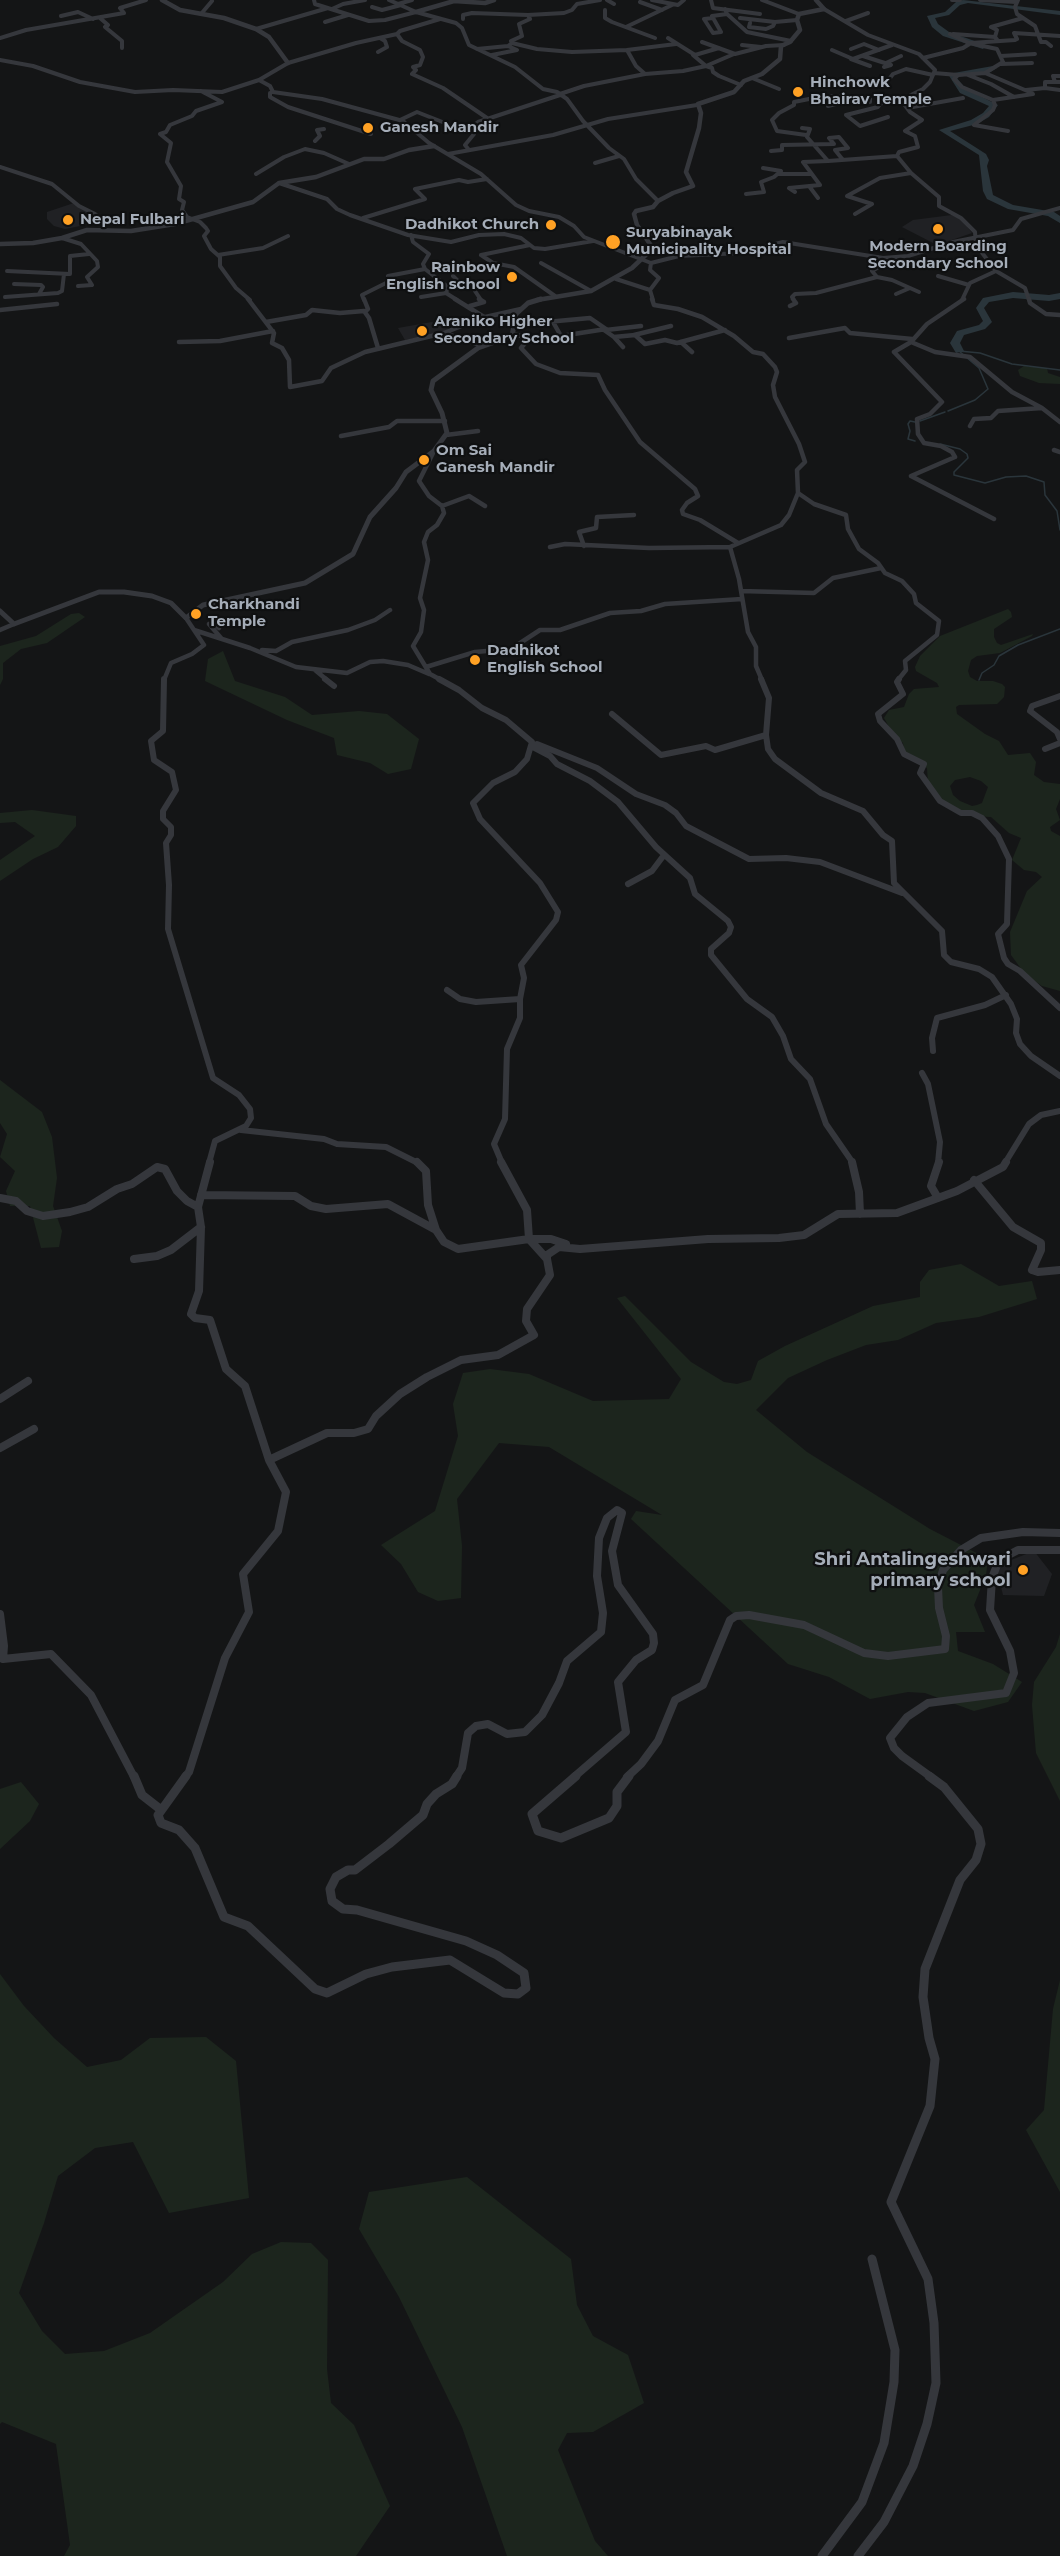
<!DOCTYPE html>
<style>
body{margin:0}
canvas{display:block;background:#141516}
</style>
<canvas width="1060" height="2556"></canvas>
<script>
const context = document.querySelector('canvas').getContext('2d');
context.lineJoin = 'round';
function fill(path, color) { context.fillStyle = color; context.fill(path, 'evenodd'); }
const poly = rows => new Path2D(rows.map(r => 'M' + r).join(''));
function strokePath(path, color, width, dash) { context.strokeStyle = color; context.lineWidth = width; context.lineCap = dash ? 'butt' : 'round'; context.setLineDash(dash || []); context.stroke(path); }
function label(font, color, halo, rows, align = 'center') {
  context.font = font + ' Montserrat,sans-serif'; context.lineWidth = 4.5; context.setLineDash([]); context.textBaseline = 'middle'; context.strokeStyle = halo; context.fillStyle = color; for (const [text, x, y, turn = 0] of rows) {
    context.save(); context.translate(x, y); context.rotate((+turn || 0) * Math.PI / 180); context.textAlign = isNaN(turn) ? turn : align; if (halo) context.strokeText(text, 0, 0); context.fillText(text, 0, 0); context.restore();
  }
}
const built = poly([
 [74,203,79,208,88,212,88,215,94,215,102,225,85,225,65,229,54,226,47,219,47,212],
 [952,215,960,218,972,233,937,245,902,227,913,220],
 [432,322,450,329,439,333,405,340,398,328],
 [1034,1551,1052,1574,1044,1596,1003,1595,996,1566]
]);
const green = poly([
 [1024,366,1047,368,1048,373,1060,377,1060,384,1039,383,1020,376,1018,370],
 [1008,609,1011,612,1012,617,994,629,994,637,997,643,1001,645,1033,634,1032,636,1000,653,977,656,971,660,968,671,970,677,977,681,993,681,1002,684,1005,687,1004,697,997,704,959,705,956,707,957,714,985,734,999,741,1008,755,1030,753,1036,762,1034,775,1044,782,1060,784,1060,799,1056,809,1060,820,1050,827,1051,831,1060,836,1060,991,1042,986,1025,974,1011,955,1010,932,1027,891,1042,877,1036,872,1024,870,1012,860,1021,838,1009,833,991,817,972,816,945,805,928,783,927,768,907,757,904,752,903,743,895,737,884,718,889,710,904,707,909,694,914,689,939,687,937,683,916,671,915,667,920,656,940,636],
 [970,777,981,781,988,787,982,803,977,805,972,806,960,801,953,795,950,786,955,780],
 [79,613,85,617,47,643,21,649,3,663,3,679,0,685,0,646,36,636,71,614],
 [223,651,235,681,285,697,312,715,359,711,387,714,419,739,411,769,388,774,370,763,337,755,334,738,287,720,205,681,208,659],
 [32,810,76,816,76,826,58,847,33,859,0,881,0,860,35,836,15,822,0,823,0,813],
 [0,1080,42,1112,52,1137,57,1178,53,1206,62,1231,59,1247,41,1248,30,1206,10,1206,6,1191,15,1171,0,1157,7,1134,0,1123],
 [961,1264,999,1286,1032,1281,1037,1299,979,1317,936,1323,898,1340,866,1345,827,1360,788,1378,756,1410,807,1452,930,1529,988,1559,986,1575,974,1605,985,1632,956,1632,958,1651,993,1664,1022,1682,1008,1702,974,1711,925,1693,908,1692,870,1699,829,1677,788,1664,631,1519,636,1511,662,1515,549,1447,499,1443,457,1499,462,1546,461,1598,438,1601,418,1592,401,1564,381,1545,435,1511,458,1436,453,1404,463,1373,490,1369,529,1374,593,1401,669,1399,681,1379,617,1298,625,1296,691,1362,724,1382,737,1384,751,1380,758,1361,785,1346,873,1306,920,1297,920,1282,929,1270],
 [1060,1634,1060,1801,1036,1753,1032,1705,1034,1682,1056,1647],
 [21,1782,39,1804,30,1821,0,1849,0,1789],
 [0,1974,24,2006,54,2038,87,2067,121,2060,150,2038,206,2037,236,2061,249,2198,169,2213,133,2142,95,2148,58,2176,44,2223,19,2293,42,2331,65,2354,104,2351,150,2333,223,2282,252,2254,281,2242,311,2243,328,2260,327,2369,331,2403,354,2425,390,2506,356,2556,64,2556,70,2545,56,2444,2,2422,0,2424],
 [1060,1980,1060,2192,1026,2130,1044,2110,1053,2009],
 [467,2177,571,2259,577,2305,593,2336,628,2355,644,2403,593,2432,567,2433,558,2450,595,2541,608,2556,507,2556,462,2427,399,2297,359,2229,369,2192]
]);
const stream = poly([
 [959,351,980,353,1012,364,1060,370],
 [948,411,975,400,988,389,979,368,959,351],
 [920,421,945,412],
 [915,422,910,421,908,424,910,431,908,439,915,441],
 [940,444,960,449,967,454,968,458,954,472,954,475,985,483,1006,477,1026,476,1044,482,1045,495,1057,511,1060,530],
 [979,680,982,673,994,665,999,656,1018,645,1060,629]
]);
const river = poly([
 [963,0,1060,11,1060,15,968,3,960,5,949,15,935,18,938,24,949,32,986,45,983,49,943,36,932,27,927,16,945,12,956,2,963,0],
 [993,66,997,68,989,73,956,77,966,89,998,105,989,117,977,124,950,131,986,154,989,160,987,166,993,195,1013,205,1054,212,1060,216,1060,223,1048,216,1008,209,987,199,983,191,979,155,939,130,971,120,983,113,989,106,960,93,948,74,993,66],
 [1013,292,1049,295,1060,293,1060,299,1049,301,1013,298,989,302,984,308,992,322,985,329,964,335,960,343,964,351,956,353,950,343,957,331,979,325,983,321,976,308,983,298,1013,292]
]);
const minorFar4 = poly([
 [314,0,315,4,369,21,385,20,416,12],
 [389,0,416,12,456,23,462,28,469,45,515,67,543,89,557,92,567,99,583,121,609,148,624,159,636,179,658,201],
 [607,0,614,4],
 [652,0,678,5,684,0],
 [711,0,713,8,760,14],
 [762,0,799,14],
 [952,0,960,0],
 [980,0,1016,2],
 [1018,0,1015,7,1017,14,1035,26,1041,42,1046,42,1051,46],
 [640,2,662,10],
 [398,4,412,0],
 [372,7,382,10,401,5],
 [332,9,343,4,365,0],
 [824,9,868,35,919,54,935,70,930,82,923,89,901,100,910,112,922,120,905,131,915,136,918,147,899,152,897,156,911,173,939,197,939,206,961,218,975,232,976,245,996,271,970,283,962,300],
 [605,10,605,18,612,22,655,38],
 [201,14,212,1],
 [727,14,747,32,791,41],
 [61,16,78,12,93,19],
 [100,18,108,25,105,27,122,41,122,48],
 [713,18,704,19,713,33,721,32,712,16,727,14,725,9],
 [740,18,775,22],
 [440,19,400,31,397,34,356,43,288,63,259,80,270,86,273,92,322,99,403,121,429,143,481,174,516,205,529,211,559,217,574,226,584,237,651,263,679,256,741,253,783,242,883,258,908,256,953,242,1013,230,1021,219,1060,208],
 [463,19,463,15,472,13,528,15],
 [846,21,868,13],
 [325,22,348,15],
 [750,23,749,27,766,29,773,26,775,22,797,20],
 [626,27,672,5],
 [256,29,328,8],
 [397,34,402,41,420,50,423,57,420,65,413,67,416,70,412,74,443,88,487,118],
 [953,34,995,37],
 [0,38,26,30,124,13,120,8,146,0],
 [668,38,695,55,719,48],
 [998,41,995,37,997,30,991,27,1023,18],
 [702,42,735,54,766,46,784,45],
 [512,43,537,49,572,52,627,50],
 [676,44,627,50,636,66,645,74,683,71,706,66,693,55],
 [742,45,761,47],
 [508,46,512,43,511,41,522,36,519,24,530,19,528,15,564,13,572,10,577,4,600,0],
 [477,49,508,46,517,50,492,55],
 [851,49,864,44,879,50],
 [832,50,853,59,892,45],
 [378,52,387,47,385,41,380,38],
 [863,56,891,65,884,67],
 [1001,56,1035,54],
 [923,58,963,48,971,43,1015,40,1017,39,1014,33,1060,36],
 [851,59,870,66],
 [0,60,33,66,80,82,135,92,173,90,222,92,259,80],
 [886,63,901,56],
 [1001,64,1032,63],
 [706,66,712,68,713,72,719,76,741,85],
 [706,66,734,54],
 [934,73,958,75,985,73,1003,62,997,49,969,43,950,34],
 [985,73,1032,93],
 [958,75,954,79,962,87,993,100,1033,94],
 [968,75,991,84,1014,97],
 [752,78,779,89],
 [890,78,893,74,906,69,933,75],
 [1055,82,1053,76,1060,76],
 [1045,88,1060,90],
 [1026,90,1045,88,1045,82,1060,82],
 [201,91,222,102,196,111,192,116,170,125,166,132,160,134,171,143,167,162,181,186,179,199,184,202,182,210,187,217,200,222,206,228,208,231,204,236,211,249,220,257,220,266,236,288,250,300],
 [270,93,270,97,288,107,371,134],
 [560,94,584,86,645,74],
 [993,100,995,105,993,110,974,125,1008,131],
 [877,104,901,100],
 [880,104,878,107,846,115,860,126,888,117],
 [828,106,848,101,863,101],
 [907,108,963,98],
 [400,120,417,112,445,123],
 [802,128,810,129,807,137,828,161,897,156],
 [806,135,777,131,772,120,779,113,794,105,794,102,824,96,866,97,870,99,870,102],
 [315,141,320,136,317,130,324,129],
 [469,150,465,145,474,134,471,128,478,122,560,95],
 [771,151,782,150,782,145,834,144,829,138,839,137,848,148,835,150,843,160],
 [448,154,553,135,608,119,697,105],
 [595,163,619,156],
 [0,167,52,184,79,206,95,214,105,223,105,230],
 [256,174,284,157,305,149,324,153,349,164],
 [779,174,811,174],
 [279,183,327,199,337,209,350,215,408,235,451,242,479,235,504,234,521,238,534,248,545,249,593,241],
 [820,185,803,162,828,161],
 [809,186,818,198],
 [795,192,789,188,820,185],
 [746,194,764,192,761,182,774,177,781,171,763,168],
 [855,214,872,204,847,196,880,178,911,173],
 [363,218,425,199,415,189,459,180,468,182,487,179],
 [411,235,413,242,429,254,423,264,425,269],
 [645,236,675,231],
 [62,238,81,244,97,261,98,267,87,277,92,285,78,286],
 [218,255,263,248,288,236],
 [481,255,493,263,514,267,555,296],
 [481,255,530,245],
 [878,257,877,268,872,271,877,277,892,280,919,292],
 [541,263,591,291],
 [651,263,650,270,659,278,650,290,653,300],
 [7,271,70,274,70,256,89,254],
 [996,271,1025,288,1029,300],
 [453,276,459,282,448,287,446,293,457,300],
 [938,276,969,285],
 [616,279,650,290],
 [14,284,41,285,43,287,39,294],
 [896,294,910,288],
 [5,297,58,293,62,291,64,274],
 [421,297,446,293],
 [364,300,362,295,392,280,388,276,425,269,448,287],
 [481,300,473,288,488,283],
 [794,300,792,297,795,294,816,293,877,277]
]);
const minorFar3 = poly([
 [248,299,274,333,272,343,282,348,289,360,290,387,322,381,331,368,365,352,444,333,481,318,521,309],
 [364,299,368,309,366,311],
 [455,299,484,317],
 [652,299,654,305,678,309,702,317,734,336,753,352,763,354,775,367,777,372,773,385,775,397,799,444,805,462,797,470,798,493,814,504,846,515,848,529,859,549,878,563,885,573,902,581,914,594,916,603,939,621,937,635,905,661,906,670,898,680],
 [964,299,927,324,911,342,935,352,970,357,1012,392,1042,408,1060,422],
 [1029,299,1030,303,1046,314,1060,315],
 [470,306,484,302,479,299],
 [790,306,796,303,793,299],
 [0,310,57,304],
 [266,322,306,315,312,310,340,313,364,311,369,318,378,348],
 [553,322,561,336,606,329],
 [514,325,590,318,606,329],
 [604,330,614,337,635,335,645,344,665,340,677,343,725,330],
 [606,330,641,326],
 [444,333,483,346],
 [513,334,525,337,526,342,521,348,536,364,560,373,598,375,605,390,640,442,695,489,698,496,687,503,682,510,683,514,700,520,738,543],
 [634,335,671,326],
 [614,337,623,347],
 [789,338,845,328,850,333,912,339],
 [179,342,220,341,273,331],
 [681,342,692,352],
 [911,342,894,352,942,402,930,414,917,419,918,434,924,443,941,446,952,452,955,457,911,476,994,519],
 [970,426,974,419,991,418,998,411,1042,408],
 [446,435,478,431],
 [341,436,389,427,397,421,445,421],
 [1054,450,1060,452],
 [434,451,419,481,429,496,442,506,444,513,437,525,428,532,424,542,428,560,420,598,424,610,421,632,413,646,430,674,441,680],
 [442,506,469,496,485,506],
 [584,546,579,532,596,528,597,517,634,515],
 [550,547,565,544,649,548,730,547],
 [741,591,814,593,833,578,881,568],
 [186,618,194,630,250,648,296,667,347,673,370,662,383,661,408,665,429,674],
 [219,628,213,623,209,624,221,638],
 [0,630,14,624],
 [262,650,276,651,292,642,348,630,375,620,390,610],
 [426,667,475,652,511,649,540,630,560,630,610,613,641,611,665,604,742,599],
 [315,670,327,680],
 [164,680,171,663,192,654,204,645,194,630],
 [762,680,756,666,756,647,748,632,739,579,730,547,781,525,789,515,798,493]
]);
const minorFar2 = poly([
 [164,679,163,731,151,741,154,760,172,772,176,790,163,811,163,819,171,827,171,835,166,843,169,885,168,929,213,1078,239,1095,250,1109,251,1118,246,1126,215,1141,209,1163],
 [325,679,334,686],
 [439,679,459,690,482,708,506,720,532,742,527,759,515,772,493,783,473,803,480,819,540,883,558,912,556,920,521,965,524,978,520,999,520,1018,507,1049,505,1119,494,1144,502,1163],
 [761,679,769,698,766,735,768,749,775,759,821,793,863,811,883,835,892,841,894,883,942,931,944,955,951,962,979,969,992,977,1011,1004,1017,1019,1016,1033,1020,1044,1031,1056,1060,1076],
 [899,679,897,682,903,694,878,714,880,721,897,739,904,754,924,764,920,773,940,801,961,813,972,813,982,818,998,836,1009,859,1007,924,998,934,1004,958,1008,964,1020,971,1060,1008],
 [1060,696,1032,706,1030,711,1057,732,1060,739],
 [612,714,661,755,706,746,715,750,766,735],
 [537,744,597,768,636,794,665,805,676,813,686,826,749,859,786,858,820,862,902,893],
 [531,746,550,756,557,764,590,781,618,802,656,847,690,878,695,894,728,921,731,927,729,933,711,949,711,955,747,999,772,1017,783,1036,791,1059,810,1079,826,1124,853,1163],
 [1045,749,1060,743],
 [628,884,652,871,664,855],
 [447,990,460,999,476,1002,520,999],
 [933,1051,932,1038,937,1018,985,1005,1006,995],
 [922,1073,928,1084,940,1142,938,1163],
 [241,1130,324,1139,337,1144,386,1147,418,1163],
 [1005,1163,1029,1124,1041,1115,1060,1111]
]);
const minorFar1 = poly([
 [417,1162,426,1171,428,1205,436,1230,444,1242,458,1249,529,1239,551,1239,566,1244],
 [852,1162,859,1192,860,1214],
 [974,1180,1013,1227,1041,1243,1041,1250,1032,1270,1038,1272,1060,1270],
 [201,1195,295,1196,311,1206,326,1209,388,1204,436,1230],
 [0,1198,16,1201,27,1211,43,1216,70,1212,88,1207,117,1189,132,1184,157,1167,165,1169,177,1191,187,1201,198,1207],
 [938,1198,931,1186,939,1162],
 [134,1259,157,1256,171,1250,201,1227],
 [547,1259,547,1255,559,1247,580,1249,708,1239,779,1238,804,1235,838,1214,897,1213,957,1191,1003,1167,1006,1162],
 [0,1399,28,1381],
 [0,1448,34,1429],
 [269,1460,327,1433,354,1433,368,1429,376,1416,400,1394,427,1377,461,1360,498,1355,534,1335,526,1321,527,1309,550,1275,547,1259,529,1239,527,1210,501,1162],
 [0,1614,4,1646,3,1659,51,1654,91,1695,134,1777],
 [185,1777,189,1772,225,1658,249,1612,243,1574,278,1531,286,1492,269,1460,245,1386,226,1369,210,1320,195,1318,191,1314,199,1291,201,1227,198,1207,210,1162],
 [456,1777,462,1768,468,1733,476,1726,488,1724,507,1734,525,1732,542,1715,559,1683,567,1661,601,1632,603,1613,597,1576,599,1538,607,1518,617,1510,622,1513,612,1551,618,1585,653,1634,654,1643,652,1650,636,1660,618,1682,626,1732,574,1777],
 [627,1777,641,1764,658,1741,675,1700,703,1685,730,1620,736,1616,749,1615,804,1625,864,1653,888,1656,945,1649,946,1636,939,1608,938,1587,943,1570,961,1550,981,1538,1023,1532,1060,1533],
 [931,1777,902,1756,894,1748,890,1738,907,1717,928,1703,1006,1693,1014,1673,1010,1651,990,1610,992,1578,999,1560,1018,1550,1060,1550]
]);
const minor = poly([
 [134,1776,142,1795,160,1809],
 [186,1776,158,1815,161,1823,179,1830,195,1848,224,1917,248,1926,315,1989,327,1993,366,1974,392,1967,450,1960,504,1993,518,1994,526,1988,524,1973,497,1955,466,1941,357,1910,343,1909,332,1901,330,1889,336,1877,348,1870,355,1870,389,1844,423,1815,427,1804,436,1794,452,1784,457,1776],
 [576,1776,532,1814,538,1831,561,1838,609,1818,617,1806,617,1792,629,1776],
 [822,2556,862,2502,884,2443,894,2382,895,2350,872,2259],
 [858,2556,884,2522,913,2466,927,2424,936,2383,934,2323,928,2279,891,2202,930,2106,935,2059,929,2038,923,1997,925,1969,960,1880,976,1860,981,1844,978,1829,944,1787,929,1776]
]);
const tertiaryFar1 = poly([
 [162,0,180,10,224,18,256,29,269,37,288,63],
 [816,0,824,9],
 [416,12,454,1,485,3,494,0],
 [0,244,33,243,62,238,87,230,131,231,175,224,253,202,279,183,316,177,364,159,384,159,409,150,434,146],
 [537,300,591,291,632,268,651,250,652,247,637,225,634,214,636,211,653,207,658,201,673,193,693,186,686,172,699,128,701,113,698,104,734,92,744,81,762,74,780,59,781,46,790,42,800,30,797,20,799,14,824,9]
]);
const tertiary = poly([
 [0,611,14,624,99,592,124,592,152,596,171,603,186,618,203,605,305,583,353,554,370,517,396,488,406,472,434,451,447,433,442,413,431,390,433,381,478,348,512,336,516,314,528,303,541,299]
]);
const markers = [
 [798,92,6,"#ffa124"],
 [368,128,6,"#ffa124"],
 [68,220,6,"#ffa124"],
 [551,225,6,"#ffa124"],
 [938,229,6,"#ffa124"],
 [613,242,8,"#ffa124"],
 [512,277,6,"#ffa124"],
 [422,331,6,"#ffa124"],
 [424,460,6,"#ffa124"],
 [196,614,6,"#ffa124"],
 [475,660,6,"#ffa124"],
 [1023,1570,6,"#ffa124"]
];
const farPoinames = [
 ["Hinchowk",810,83],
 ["Bhairav Temple",810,100],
 ["Ganesh Mandir",380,128],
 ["Nepal Fulbari",80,220],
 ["Dadhikot Church",539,225,"right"],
 ["Suryabinayak",626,233],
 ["Municipality Hospital",626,250],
 ["Modern Boarding",938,247,"center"],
 ["Secondary School",938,264,"center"],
 ["Rainbow",500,268,"right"],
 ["English school",500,285,"right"],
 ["Araniko Higher",434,322],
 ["Secondary School",434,339],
 ["Om Sai",436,451],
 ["Ganesh Mandir",436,468],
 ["Charkhandi",208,605],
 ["Temple",208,622],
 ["Dadhikot",487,651],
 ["English School",487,668]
];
const poiNames = [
 ["Shri Antalingeshwari",1011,1560],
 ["primary school",1011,1581]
];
fill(built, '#202124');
fill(green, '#1c251d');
strokePath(stream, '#2a353b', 1.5);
fill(river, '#2a353b');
strokePath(minorFar4, '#35373c', 4);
strokePath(minorFar3, '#35373c', 4.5);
strokePath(minorFar2, '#35373c', 6);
strokePath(minorFar1, '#35373c', 8);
strokePath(minor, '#35373c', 9);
strokePath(tertiaryFar1, '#35373c', 4.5);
strokePath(tertiary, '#35373c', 5);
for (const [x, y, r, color] of markers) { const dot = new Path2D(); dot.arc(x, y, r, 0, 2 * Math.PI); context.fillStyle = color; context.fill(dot); strokePath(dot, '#0f1011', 2); }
label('bold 15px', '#a5adb8', '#0f1011', farPoinames, 'left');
label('bold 18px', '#a5adb8', '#0f1011', poiNames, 'right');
</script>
